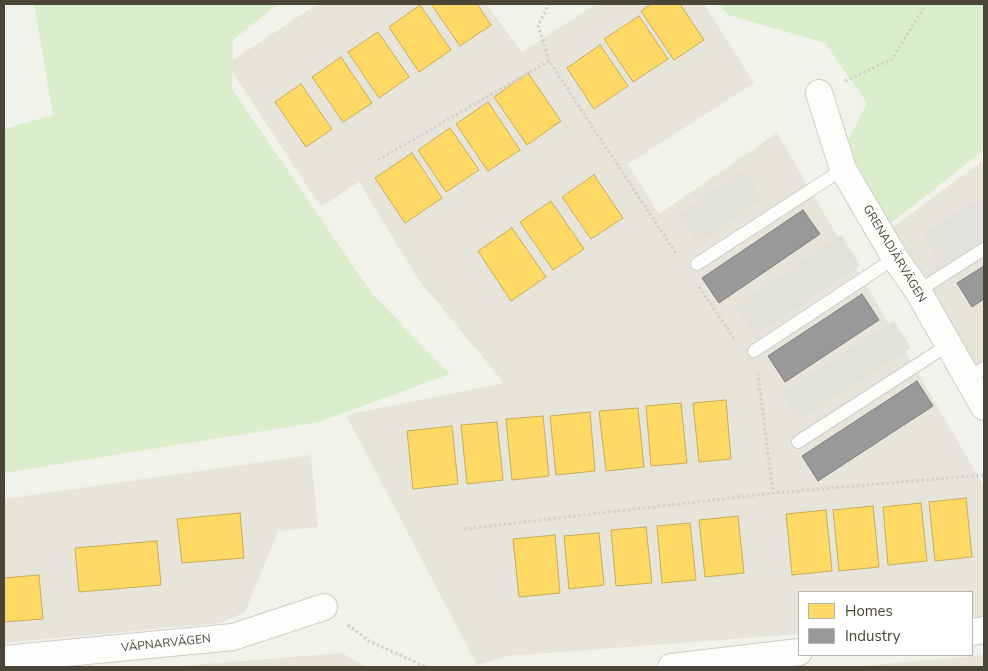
<!DOCTYPE html>
<meta charset="utf-8">
<style>
body{margin:0}
#map{position:relative;width:988px;height:671px;overflow:hidden;background:#f2f2ec;font-family:"Nunito Sans",sans-serif}
canvas{display:block}
.frame{position:absolute;inset:0;border:5px solid #4a4537;pointer-events:none}
.legend{position:absolute;left:798px;top:591px;width:175px;height:65px;box-sizing:border-box;background:#fff;border:1px solid #b7b5af;margin:0;padding:6px 9px;list-style:none;font-size:15px;color:#4a4537}
.legend li{display:flex;align-items:center;gap:10px;height:25px}
.legend b{width:25px;border:1px solid #b7b5af}
</style>
<div id="map">
<canvas width="988" height="671"></canvas>
<div class="frame"></div>
<ul class="legend">
<li><b style="height:14px;background:#ffd966"></b>Homes</li>
<li><b style="height:14px;background:#999"></b>Industry</li>
</ul>
</div>
<script>
const context = document.querySelector('canvas').getContext('2d');
context.lineJoin = 'round';
function fill(path, color) { context.fillStyle = color; context.fill(path, 'evenodd'); }
const poly = rows => new Path2D(rows.map(r => 'M' + r).join(''));
function strokePath(path, color, width, dash) { context.strokeStyle = color; context.lineWidth = width; context.lineCap = dash ? 'butt' : 'round'; context.setLineDash(dash || []); context.stroke(path); }
function label(font, color, halo, rows, align = 'center') {
  context.font = font + ' "Nunito Sans",sans-serif'; context.lineWidth = 5; context.setLineDash([]); context.textBaseline = 'middle'; context.strokeStyle = halo; context.fillStyle = color; for (const [text, x, y, turn = 0] of rows) {
    context.save(); context.translate(x, y); context.rotate((+turn || 0) * Math.PI / 180); context.textAlign = isNaN(turn) ? turn : align; if (halo) context.strokeText(text, 0, 0); context.fillText(text, 0, 0); context.restore();
  }
}
const residential = poly([
 [317,4,486,4,522,52,596,4,704,4,754,83,628,164,659,214,777,133,984,486,984,618,972,620,972,592,799,592,799,634,508,656,477,665,346,415,504,383,418,279,359,182,321,207,227,64],
 [984,160,984,388,890,229],
 [311,455,318,527,278,531,245,612,221,623,4,643,4,499],
 [342,653,366,667,168,667],
 [984,655,984,667,851,667]
]);
const green = poly([
 [34,4,278,4,233,40,232,89,373,295,450,374,319,422,4,473,4,129,53,115],
 [719,4,984,4,984,150,891,223,845,147,867,103,825,43,728,15]
]);
const parking = poly([
 [744,170,763,199,698,243,678,215],
 [984,196,984,239,942,266,922,235],
 [841,235,860,265,755,336,735,306],
 [894,321,911,348,799,420,781,393]
]);
const homes = poly([
 [431,4,477,4,491,25,460,46,431,4],
 [651,4,680,4,704,40,674,60,641,11,651,4],
 [420,5,451,50,419,72,389,27,420,5],
 [639,16,668,59,633,82,604,39,639,16],
 [378,32,409,77,379,98,348,52,378,32],
 [600,45,628,86,594,109,567,68,600,45],
 [341,57,372,103,343,122,312,77,341,57],
 [528,73,561,121,527,145,494,97,528,73],
 [301,84,332,129,306,147,275,102,301,84],
 [488,102,520,150,488,171,456,124,488,102],
 [450,128,479,170,446,192,418,150,450,128],
 [412,153,442,198,405,223,375,178,412,153],
 [594,175,623,218,591,239,562,197,594,175],
 [551,201,584,249,553,270,520,222,551,201],
 [512,228,546,277,511,301,478,251,512,228],
 [726,400,731,459,699,462,693,403,726,400],
 [681,403,687,463,651,466,646,406,681,403],
 [638,408,644,467,606,471,599,411,638,408],
 [590,412,595,471,556,475,550,416,590,412],
 [543,416,549,476,512,480,506,419,543,416],
 [497,422,503,480,467,484,461,425,497,422],
 [452,426,458,484,413,489,407,431,452,426],
 [966,498,972,557,935,561,929,502,966,498],
 [921,503,927,561,888,565,883,507,921,503],
 [873,506,879,567,839,571,833,510,873,506],
 [826,510,832,571,792,575,786,514,826,510],
 [240,513,244,558,182,563,177,519,240,513],
 [738,516,744,573,705,577,699,520,738,516],
 [690,523,696,580,662,583,657,526,690,523],
 [646,527,652,583,616,586,611,530,646,527],
 [599,533,604,585,569,589,564,536,599,533],
 [555,535,560,593,519,597,513,539,555,535],
 [157,541,161,585,79,592,75,548,157,541],
 [39,575,43,619,4,622,4,578,39,575]
]);
const industry = poly([
 [803,210,820,234,719,303,702,278,803,210],
 [984,266,984,299,972,307,957,283,984,266],
 [862,294,879,320,785,382,768,356,862,294],
 [917,381,933,406,818,481,802,456,917,381]
]);
const path = poly([
 [549,61,538,25,549,4],
 [845,81,892,59,926,4],
 [378,160,549,61,677,255],
 [699,287,735,340],
 [758,373,773,493],
 [464,529,773,493,984,475],
 [348,625,369,641,426,667]
]);
const service = poly([
 [697,264,843,169],
 [918,291,984,249],
 [754,351,895,258],
 [968,379,984,368],
 [798,442,948,345]
]);
const minor = poly([
 [819,93,843,169,895,258,918,291,984,407],
 [972,632,984,630],
 [4,659,233,637,324,607],
 [671,667,799,652]
]);
const streetNames = [
 ["GRENADJÄRVÄGEN",894,254,59],
 ["VÄPNARVÄGEN",166,644,-6]
];
fill(residential, '#e7e5d9');
fill(green, '#daeecb');
fill(parking, '#e2e1dc');
fill(homes, '#ffd966');
strokePath(homes, '#c9ad58', 1);
fill(industry, '#999');
strokePath(industry, '#81807c', 1);
strokePath(service, '#cecdc6', 14);
strokePath(minor, '#cecdc6', 28);
strokePath(path, '#d2d2ca', 3, [2.5, 2.5]);
strokePath(service, '#fdfdfc', 12);
strokePath(minor, '#fdfdfc', 26);
label('12px', '#4a4537', '#fff', streetNames);
</script>
